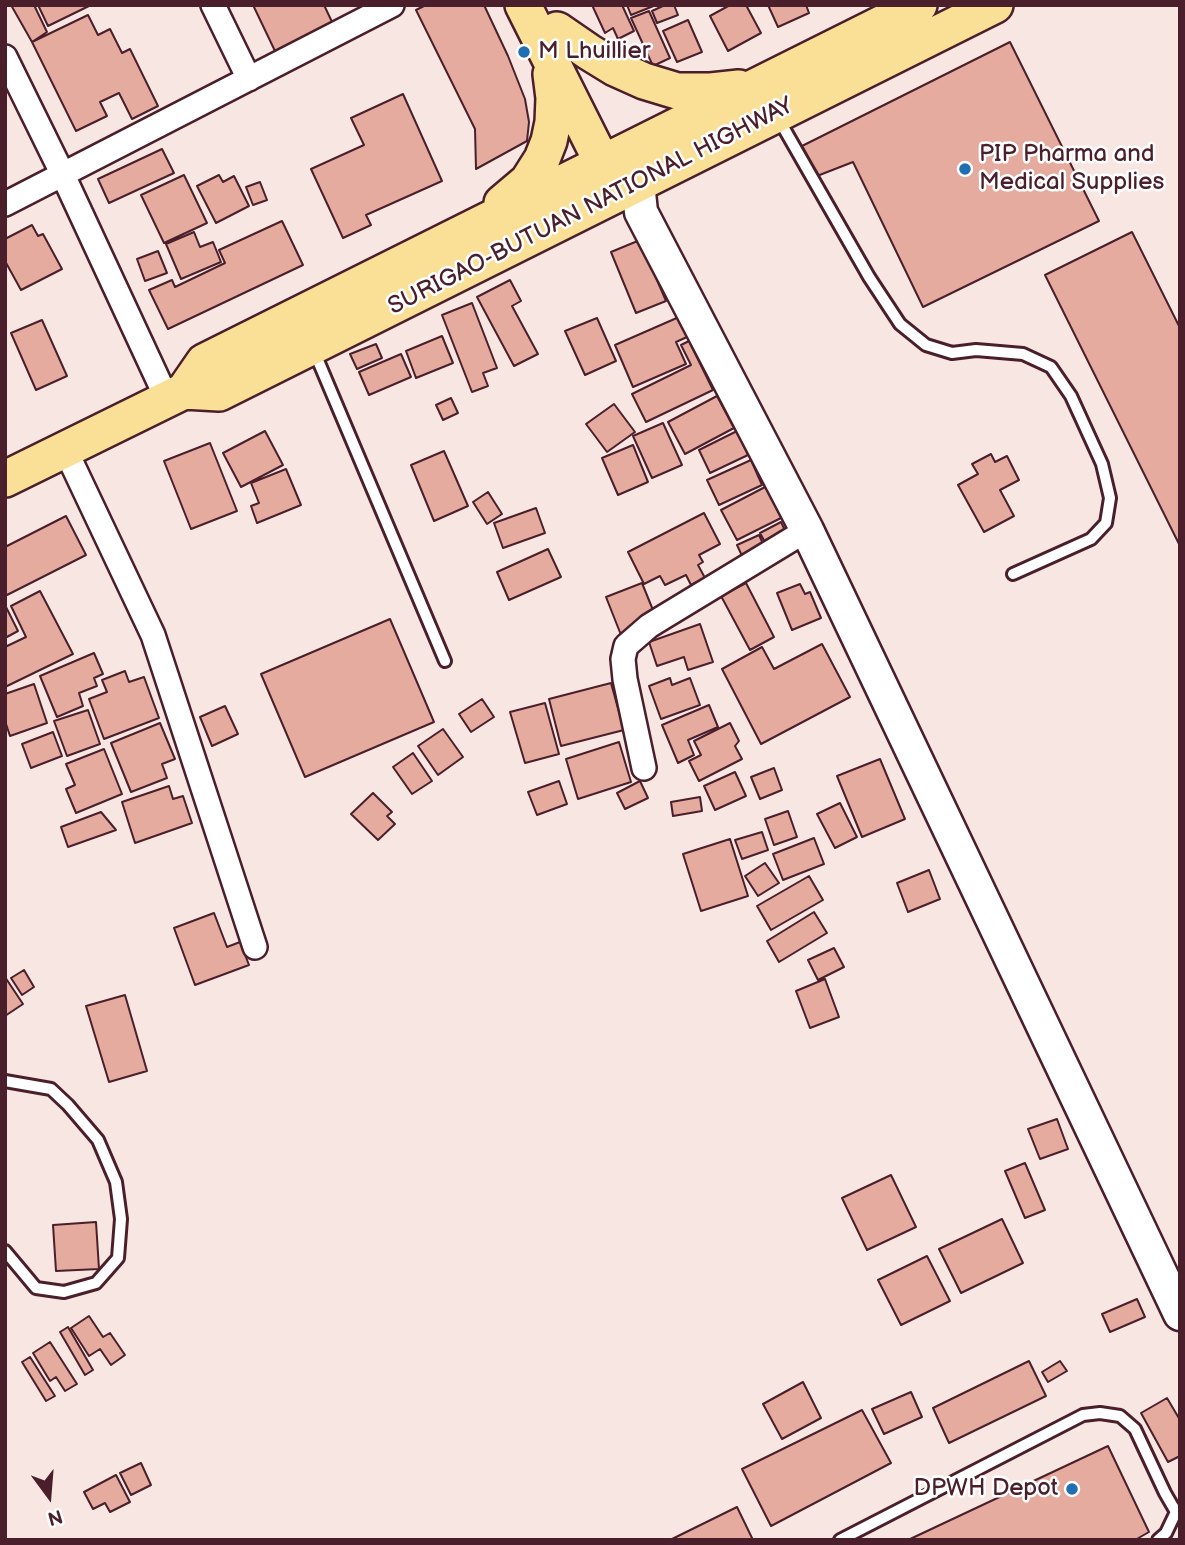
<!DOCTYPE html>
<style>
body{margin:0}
#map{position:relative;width:1185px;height:1545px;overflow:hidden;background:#f7e6e2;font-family:"Balsamiq Sans",sans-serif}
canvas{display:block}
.frame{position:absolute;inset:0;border:7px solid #4a1f2b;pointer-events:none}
.north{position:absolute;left:14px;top:1461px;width:70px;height:70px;-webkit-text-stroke:5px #fff;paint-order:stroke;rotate:164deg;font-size:19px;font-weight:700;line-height:28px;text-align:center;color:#4a1f2b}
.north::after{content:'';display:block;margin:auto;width:24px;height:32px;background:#4a1f2b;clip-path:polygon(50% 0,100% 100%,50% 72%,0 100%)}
</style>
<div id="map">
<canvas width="1185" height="1545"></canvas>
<div class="frame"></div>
<div class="north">N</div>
</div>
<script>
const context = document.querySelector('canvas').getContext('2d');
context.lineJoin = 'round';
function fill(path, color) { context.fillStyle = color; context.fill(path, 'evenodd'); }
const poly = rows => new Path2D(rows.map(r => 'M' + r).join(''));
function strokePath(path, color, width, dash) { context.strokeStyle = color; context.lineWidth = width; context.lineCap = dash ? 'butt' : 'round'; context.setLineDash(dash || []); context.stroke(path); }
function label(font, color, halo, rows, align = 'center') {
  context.font = font + ' "Balsamiq Sans",sans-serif'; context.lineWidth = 5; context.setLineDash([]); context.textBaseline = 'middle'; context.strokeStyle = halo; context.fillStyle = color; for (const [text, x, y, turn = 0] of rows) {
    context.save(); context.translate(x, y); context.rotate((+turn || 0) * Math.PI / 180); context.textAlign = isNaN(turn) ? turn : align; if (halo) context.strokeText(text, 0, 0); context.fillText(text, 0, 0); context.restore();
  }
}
const building = poly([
 [11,5,34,5,47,32,32,42,11,5],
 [38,5,91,5,48,26,38,5],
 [253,5,324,5,333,24,275,51,253,5],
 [426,5,484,5,508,56,525,99,529,122,527,141,476,169,475,129,416,10,426,5],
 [592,5,622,5,634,31,618,39,613,28,605,33,592,5],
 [627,5,656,5,631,15,627,5],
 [665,5,674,5,678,15,657,23,652,11,665,5],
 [730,5,746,5,761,33,728,51,710,16,730,5],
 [768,5,806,5,809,13,778,27,768,5],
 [649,11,670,58,653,66,631,18,649,11],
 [88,15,98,35,110,29,122,53,130,49,158,106,132,119,119,93,100,102,107,116,76,131,32,42,88,15],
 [688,20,702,52,677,62,663,31,688,20],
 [1010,42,1099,221,923,307,853,162,817,176,802,146,1010,42],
 [403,94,442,181,366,215,371,225,343,238,311,169,364,145,351,118,403,94],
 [162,149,174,173,109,203,98,179,162,149],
 [184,175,207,223,164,243,141,195,184,175],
 [219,175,223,182,234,176,249,206,216,223,197,186,219,175],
 [260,182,267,200,253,205,246,187,260,182],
 [282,221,303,265,168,329,149,290,172,280,175,287,225,263,219,250,282,221],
 [32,225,38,236,43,234,62,269,21,290,5,261,5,239,32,225],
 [194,232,200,247,213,242,221,262,181,279,166,244,194,232],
 [1132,232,1180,328,1180,546,1045,275,1132,232],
 [640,240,666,301,636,313,611,252,640,240],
 [158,251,167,273,145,281,137,259,158,251],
 [510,280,521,301,512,306,538,354,514,366,477,297,510,280],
 [472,303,497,368,483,373,488,386,472,392,442,315,472,303],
 [679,317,687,337,676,342,686,364,633,387,615,345,679,317],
 [597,318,616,361,585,375,565,331,597,318],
 [42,320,67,376,36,390,11,333,42,320],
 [442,336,453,363,416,378,406,351,442,336],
 [689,341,713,390,646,422,632,394,691,365,681,345,689,341],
 [376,344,382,358,357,369,350,354,376,344],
 [401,354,411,377,369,395,359,372,401,354],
 [717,396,734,428,685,454,668,422,717,396],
 [451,398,458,413,443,420,436,405,451,398],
 [614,404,635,432,607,452,586,424,614,404],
 [663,423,682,465,652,478,633,436,663,423],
 [265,431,283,465,241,487,223,453,265,431],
 [737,431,748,455,710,473,699,450,737,431],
 [210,443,237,511,191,529,164,461,210,443],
 [633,445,648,482,618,495,602,458,633,445],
 [444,451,468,506,434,521,411,465,444,451],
 [991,454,995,462,1007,456,1019,480,1000,490,1014,516,984,532,958,485,978,474,972,464,991,454],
 [751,460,762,485,719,505,707,480,751,460],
 [286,469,301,505,257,523,251,506,259,503,251,483,286,469],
 [767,486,783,517,737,540,721,510,767,486],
 [488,492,502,514,487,524,473,502,488,492],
 [536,508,545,533,503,548,494,523,536,508],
 [704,513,720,544,699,555,703,562,698,565,705,578,691,585,686,575,665,585,660,576,644,584,628,552,704,513],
 [66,516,86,555,7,595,5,592,5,547,66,516],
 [781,522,794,549,774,559,760,533,781,522],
 [759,535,772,563,750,573,737,545,759,535],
 [548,549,561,577,509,600,497,572,548,549],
 [642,583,655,615,623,640,606,597,642,583],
 [746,583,774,637,750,650,721,596,746,583],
 [800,584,805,594,810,592,821,618,792,630,777,593,800,584],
 [40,591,73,654,5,687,5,647,26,637,11,606,40,591],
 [5,605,18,631,5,638,5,605],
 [390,619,434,722,305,777,261,674,390,619],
 [700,624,713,662,688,670,684,657,657,666,649,642,700,624],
 [822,644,850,697,761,744,722,669,762,647,774,669,822,644],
 [94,653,103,674,94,678,97,686,79,693,83,706,57,717,40,676,94,653],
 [125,671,129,682,144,677,159,718,104,739,89,699,107,692,102,680,125,671],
 [670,678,672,685,690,678,700,705,661,719,649,686,670,678],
 [611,683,624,730,561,746,549,699,611,683],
 [34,684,47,723,10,736,5,721,5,694,34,684],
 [482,699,494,717,471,732,459,714,482,699],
 [545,703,559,754,525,763,510,712,545,703],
 [709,705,718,727,688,740,694,755,678,763,662,725,709,705],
 [225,706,238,734,212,746,200,717,225,706],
 [88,710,100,744,67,756,54,721,88,710],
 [160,723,175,759,162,764,167,778,131,792,111,743,160,723],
 [730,723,739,741,735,746,742,759,699,781,689,761,701,755,694,741,730,723],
 [443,729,463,757,438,775,418,746,443,729],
 [53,732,62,756,31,768,22,744,53,732],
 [619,742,631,782,578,799,566,759,619,742],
 [104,749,122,794,76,813,66,789,75,785,66,764,104,749],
 [413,753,432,781,412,794,393,767,413,753],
 [880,759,905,819,862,837,837,776,880,759],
 [774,768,782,790,760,799,751,777,774,768],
 [735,772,746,796,715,810,704,786,735,772],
 [559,781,567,804,537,815,528,792,559,781],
 [640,781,648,798,625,809,617,793,640,781],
 [169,786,173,799,183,796,192,823,135,843,122,802,169,786],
 [373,793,392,812,387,816,395,824,378,840,351,814,373,793],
 [700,797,702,811,673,816,671,802,700,797],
 [840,803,857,837,835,848,817,814,840,803],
 [788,811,797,837,774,845,765,819,788,811],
 [101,812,116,830,68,847,61,827,101,812],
 [762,832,768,850,742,859,735,840,762,832],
 [814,838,824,864,783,880,773,854,814,838],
 [730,839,748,896,701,911,683,854,730,839],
 [765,863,779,883,758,896,745,876,765,863],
 [929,870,940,899,908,912,897,883,929,870],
 [809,876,823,900,771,930,757,906,809,876],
 [814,912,827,933,779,962,767,941,814,912],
 [214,913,227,947,240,942,249,965,195,985,174,928,214,913],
 [834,948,844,967,818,980,808,960,834,948],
 [24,970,34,987,22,995,11,978,24,970],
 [5,977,23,1004,5,1016,5,977],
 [825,979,839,1017,810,1028,796,991,825,979],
 [125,995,147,1071,109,1082,86,1006,125,995],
 [1057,1119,1068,1149,1040,1159,1028,1129,1057,1119],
 [1025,1163,1045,1210,1025,1218,1005,1171,1025,1163],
 [891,1175,916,1227,867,1250,842,1198,891,1175],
 [1002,1219,1023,1263,961,1293,939,1249,1002,1219],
 [96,1222,99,1269,56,1271,53,1225,96,1222],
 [927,1256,950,1301,901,1325,878,1280,927,1256],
 [1137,1299,1145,1317,1110,1332,1102,1314,1137,1299],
 [89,1316,103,1337,110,1333,125,1355,111,1365,100,1349,89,1356,71,1328,89,1316],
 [68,1327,93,1370,85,1375,60,1332,68,1327],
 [50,1342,77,1384,65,1391,56,1377,50,1381,33,1353,50,1342],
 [30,1357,55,1396,46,1401,22,1362,30,1357],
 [1029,1361,1046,1396,949,1443,933,1408,1029,1361],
 [1060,1361,1067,1371,1048,1382,1042,1372,1060,1361],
 [803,1382,821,1418,782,1439,763,1404,803,1382],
 [911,1392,922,1417,884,1434,872,1409,911,1392],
 [1167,1398,1180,1420,1180,1456,1168,1462,1141,1413,1167,1398],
 [862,1410,891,1463,771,1526,742,1469,862,1410],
 [1108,1446,1149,1532,1135,1540,908,1540,1108,1446],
 [141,1463,151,1485,131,1495,120,1473,141,1463],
 [116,1475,130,1502,110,1512,105,1503,93,1509,84,1492,116,1475],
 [737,1507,753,1540,670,1540,737,1507]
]);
const lane = poly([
 [778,118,869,277,900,324,926,345,952,353,976,350,1023,354,1051,367,1071,396,1102,464,1110,498,1106,523,1091,539,1013,574],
 [314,351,445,661],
 [5,1081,51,1089,68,1105,98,1140,116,1182,121,1219,118,1258,96,1283,64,1292,36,1288,5,1251],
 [840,1540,1083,1415,1100,1413,1120,1416,1135,1429,1165,1493,1176,1512],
 [1158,1540,1166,1533,1176,1512,1180,1509]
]);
const street = poly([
 [213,5,249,79],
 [5,57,63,175,167,399],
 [5,204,392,5],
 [65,449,153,635,255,947],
 [644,768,625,679,623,659,626,646,649,626,662,618,807,530]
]);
const secondary = poly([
 [638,183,641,212,807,530,1180,1314]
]);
const primary = poly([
 [523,5,613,184],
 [557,30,589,52,615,68,644,81,677,91,711,91,739,88],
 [502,203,528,181,542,159,549,141,553,122,554,98,551,74],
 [184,391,219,393,995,5],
 [5,479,184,391,204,362,919,5]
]);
const markers = [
 [524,52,7,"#1f6fb2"],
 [965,169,7,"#1f6fb2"],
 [1072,1489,7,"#1f6fb2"]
];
const poiNames = [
 ["M Lhuillier",538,52],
 ["PIP Pharma and",979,155],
 ["Medical Supplies",979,183],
 ["DPWH Depot",1058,1489,"right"]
];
const streetNames = [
 ["SURIGAO-BUTUAN NATIONAL HIGHWAY",591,207,-27]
];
fill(building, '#e4ab9e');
strokePath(building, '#4a1f2b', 2);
strokePath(lane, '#4a1f2b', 16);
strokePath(street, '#4a1f2b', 28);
strokePath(secondary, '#4a1f2b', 37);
strokePath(primary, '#4a1f2b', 40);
strokePath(lane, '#fff', 10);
strokePath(street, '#fff', 23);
strokePath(secondary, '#fff', 32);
strokePath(primary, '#f9e096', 35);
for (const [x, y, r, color] of markers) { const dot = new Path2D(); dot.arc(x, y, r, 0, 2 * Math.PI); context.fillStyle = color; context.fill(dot); strokePath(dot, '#fff', 2.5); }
label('24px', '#4a1f2b', '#fff', poiNames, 'left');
label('24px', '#4a1f2b', '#fff', streetNames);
</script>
